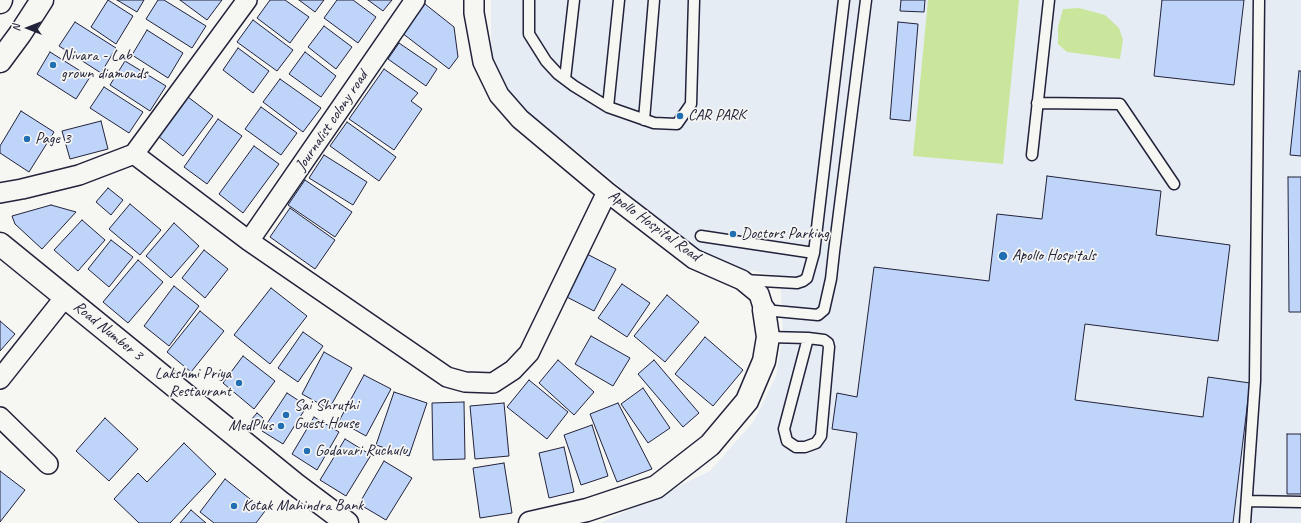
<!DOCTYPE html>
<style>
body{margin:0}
#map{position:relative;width:1301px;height:523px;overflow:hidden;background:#f6f6f2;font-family:Caveat,sans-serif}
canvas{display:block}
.north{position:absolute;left:8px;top:8px;width:40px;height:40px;-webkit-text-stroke:3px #f6f6f2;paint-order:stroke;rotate:270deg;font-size:11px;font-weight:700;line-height:16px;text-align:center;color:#22223b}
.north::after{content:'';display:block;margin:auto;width:14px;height:18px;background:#22223b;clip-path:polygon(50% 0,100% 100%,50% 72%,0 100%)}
</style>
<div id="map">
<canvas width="1301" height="523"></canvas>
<div class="north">N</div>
</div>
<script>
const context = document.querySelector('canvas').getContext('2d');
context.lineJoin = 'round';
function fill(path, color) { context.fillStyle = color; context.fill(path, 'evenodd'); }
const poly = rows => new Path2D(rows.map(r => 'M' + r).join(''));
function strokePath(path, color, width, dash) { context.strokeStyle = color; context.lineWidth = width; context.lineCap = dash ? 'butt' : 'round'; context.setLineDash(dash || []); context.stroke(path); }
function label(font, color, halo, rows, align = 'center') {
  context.font = font + ' Caveat,sans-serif'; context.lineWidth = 3.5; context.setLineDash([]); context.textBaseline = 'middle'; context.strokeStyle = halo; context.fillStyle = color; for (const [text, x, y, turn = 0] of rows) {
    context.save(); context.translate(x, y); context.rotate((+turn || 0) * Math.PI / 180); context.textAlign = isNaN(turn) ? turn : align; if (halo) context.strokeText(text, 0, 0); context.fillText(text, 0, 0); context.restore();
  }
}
const built = poly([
 [491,0,1301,0,1301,523,601,523,710,471,754,421,776,376,783,334,780,276,726,266,682,246,661,222,587,159,515,102,491,56]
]);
const green = poly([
 [928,0,1019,0,1003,164,913,156],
 [1079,8,1105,15,1119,28,1123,40,1120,59,1067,52,1058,44,1058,27,1063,9]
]);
const building = poly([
 [108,0,133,16,116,44,91,27,108,0],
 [117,0,144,0,137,12,117,0],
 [158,0,164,0,206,26,192,48,146,19,158,0],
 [180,0,222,0,207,20,180,0],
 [270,0,285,0,309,17,290,43,257,18,270,0],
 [299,0,324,0,315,12,299,0],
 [337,0,353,0,376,17,358,43,324,18,337,0],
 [368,0,392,0,383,11,368,0],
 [901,0,925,0,924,12,900,11,901,0],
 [1162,0,1244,0,1234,85,1154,76,1162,0],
 [425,4,454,27,458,57,449,69,402,33,425,4],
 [253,20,293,50,277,71,237,42,253,20],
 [75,22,116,48,101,73,59,46,75,22],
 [898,22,918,24,910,121,890,119,898,22],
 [324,26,352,47,336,69,308,47,324,26],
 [147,30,183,53,168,78,132,55,147,30],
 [399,43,437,69,426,86,388,59,399,43],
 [238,48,269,71,253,93,223,70,238,48],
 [50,52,90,77,76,99,37,74,50,52],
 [305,52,336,76,321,97,289,74,305,52],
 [125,61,166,86,150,111,110,85,125,61],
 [384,69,418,93,411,101,422,109,394,150,349,119,384,69],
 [1299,71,1301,71,1301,156,1290,155,1299,71],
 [280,79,321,108,303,132,263,102,280,79],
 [104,87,143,112,129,133,90,108,104,87],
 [188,97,213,116,183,156,158,136,188,97],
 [261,107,297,133,281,155,245,129,261,107],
 [21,111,54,132,29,172,0,153,0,146,21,111],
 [218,119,242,136,207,184,184,167,218,119],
 [101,121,108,149,70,159,62,131,101,121],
 [347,122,396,157,379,181,330,146,347,122],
 [254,146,279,164,243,213,219,194,254,146],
 [324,155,367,182,353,205,309,178,324,155],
 [1047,176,1161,191,1156,235,1230,245,1218,341,1085,324,1075,400,1203,417,1208,377,1250,383,1233,523,846,523,857,433,832,429,837,393,857,397,874,267,989,281,997,214,1042,219,1047,176],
 [1288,177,1301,177,1301,312,1289,312,1288,177],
 [305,180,352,212,335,237,288,205,305,180],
 [108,188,123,200,111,215,96,202,108,188],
 [130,204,161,230,140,255,109,229,130,204],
 [51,205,76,212,42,249,15,224,12,216,51,205],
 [290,208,335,240,315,269,270,237,290,208],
 [82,220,105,240,78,271,54,250,82,220],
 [174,223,199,246,171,278,146,256,174,223],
 [111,240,133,257,109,287,88,269,111,240],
 [204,250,228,269,205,298,182,278,204,250],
 [585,253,616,269,594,311,563,295,585,253],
 [138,260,163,282,128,323,103,302,138,260],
 [622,284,650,303,627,337,598,318,622,284],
 [174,286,199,306,169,346,144,326,174,286],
 [271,288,307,316,270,364,234,335,271,288],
 [667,295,699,322,665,362,634,336,667,295],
 [200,311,224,331,191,372,167,352,200,311],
 [0,321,15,334,0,351,0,321],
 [303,332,323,346,298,382,278,368,303,332],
 [591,336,630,358,613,386,575,364,591,336],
 [705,337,743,370,713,406,675,374,705,337],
 [324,352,352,368,329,409,302,394,324,352],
 [243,356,275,381,254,409,223,383,243,356],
 [558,360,594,392,574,415,539,383,558,360],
 [654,360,699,413,683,427,638,374,654,360],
 [364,375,391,389,366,436,339,421,364,375],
 [529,380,568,412,547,439,507,407,529,380],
 [643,388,670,428,648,443,621,404,643,388],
 [394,392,427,403,409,456,376,445,394,392],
 [287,393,307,406,283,444,262,431,287,393],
 [464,402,465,459,433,460,432,403,464,402],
 [504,403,509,456,475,459,470,406,504,403],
 [618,403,652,469,617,482,590,414,618,403],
 [257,413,263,418,259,425,251,420,257,413],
 [314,417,339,432,317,470,292,454,314,417],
 [105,418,138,449,109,481,76,451,105,418],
 [592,425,608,476,581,485,564,435,592,425],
 [1287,434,1301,434,1301,494,1287,494,1287,434],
 [345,439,371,455,346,496,320,480,345,439],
 [184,443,216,474,170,523,139,523,114,499,138,473,147,482,184,443],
 [564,447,574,492,549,498,539,453,564,447],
 [384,461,412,478,386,520,359,504,384,461],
 [504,463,512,513,480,518,473,468,504,463],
 [0,471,25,490,0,522,0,471],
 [225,479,265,511,256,523,214,523,200,512,225,479],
 [191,510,206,523,180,523,191,510]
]);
const service = poly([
 [529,0,529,34,546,61,558,74,574,86,608,107,654,123,677,124,691,104,694,0],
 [565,79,574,0],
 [1037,103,1120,104,1174,184],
 [608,107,619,0],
 [644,120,654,0],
 [1032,155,1049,0],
 [701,236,814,253],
 [744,280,797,283,803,281,807,278,814,253,844,0],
 [764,310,818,315,824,310,831,279,834,252,866,0],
 [768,337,808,338,824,340,828,343,829,347,821,436,816,443,805,447,796,447,787,441,784,429,808,338],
 [1247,501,1301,502],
 [1245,523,1255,381,1259,0]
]);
const minor = poly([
 [474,0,474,13,483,62,499,95,520,119,607,192,694,259,742,280,759,294,764,310],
 [134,154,249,241,447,377,465,382,493,383,513,370,529,353,607,192],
 [0,193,22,189,79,175,134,154,247,0],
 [249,241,415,0],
 [0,379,65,297],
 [0,417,48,464]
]);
const tertiary = poly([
 [0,244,295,484,347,523],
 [530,523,587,510,656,487,710,445,747,401,764,361,768,337,764,310]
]);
const secondary = poly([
 [0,2,1,0],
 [0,61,20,34,42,0]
]);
const markers = [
 [53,65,4,"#1f6fb2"],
 [680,116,4,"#1f6fb2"],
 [27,139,4,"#1f6fb2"],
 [733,234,4,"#1f6fb2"],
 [1003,256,5,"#1f6fb2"],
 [239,383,4,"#1f6fb2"],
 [286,415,4,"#1f6fb2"],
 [281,426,4,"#1f6fb2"],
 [307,451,4,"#1f6fb2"],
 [234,506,4,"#1f6fb2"]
];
const poiNames = [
 ["Nivara - Lab",61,56],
 ["grown diamonds",61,74],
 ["CAR PARK",688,116],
 ["Page 3",35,139],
 ["Doctors Parking",741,234],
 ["Apollo Hospitals",1012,256],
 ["Lakshmi Priya",231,374,"right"],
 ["Restaurant",231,392,"right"],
 ["Sai Shruthi",294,406],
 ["Guest House",294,424],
 ["MedPlus",273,426,"right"],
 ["Godavari Ruchulu",315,451],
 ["Kotak Mahindra Bank",242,506]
];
const streetNames = [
 ["Journalist colony road",332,121,-56],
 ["Apollo Hospital Road",654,226,36],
 ["Road Number 3",108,331,39]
];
fill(built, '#e6ecf4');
fill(green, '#cae69d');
fill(building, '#bfd4f9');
strokePath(building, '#22223b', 1);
strokePath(service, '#22223b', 13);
strokePath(minor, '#22223b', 22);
strokePath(tertiary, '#22223b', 25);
strokePath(secondary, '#22223b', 25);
strokePath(service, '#f6f6f2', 10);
strokePath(minor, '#f6f6f2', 19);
strokePath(tertiary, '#f6f6f2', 22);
strokePath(secondary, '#f6f6f2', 22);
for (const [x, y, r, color] of markers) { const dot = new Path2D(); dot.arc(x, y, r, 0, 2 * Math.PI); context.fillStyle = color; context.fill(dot); strokePath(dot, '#f6f6f2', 1.5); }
label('16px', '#22223b', '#f6f6f2', poiNames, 'left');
label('16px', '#22223b', '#f6f6f2', streetNames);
</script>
